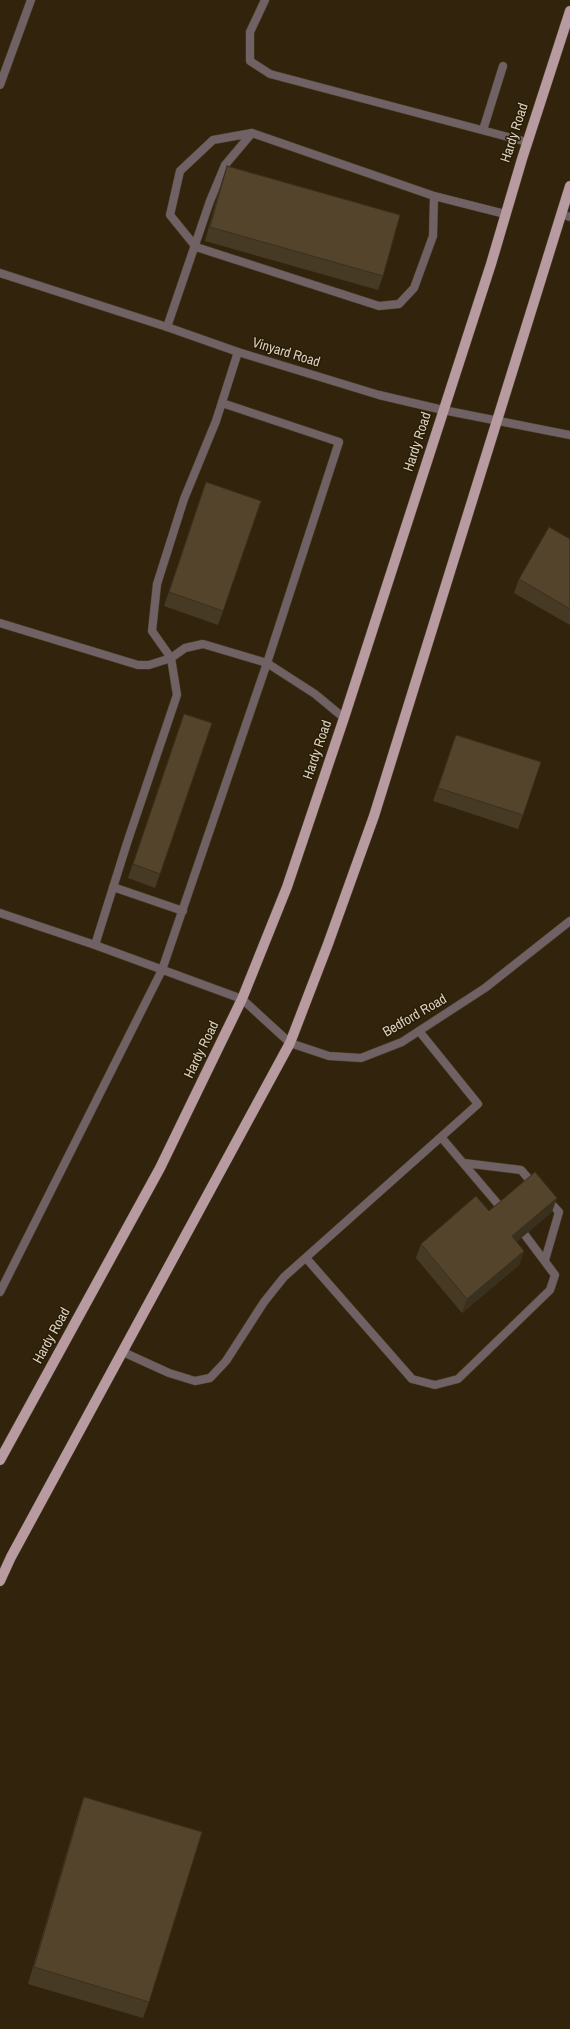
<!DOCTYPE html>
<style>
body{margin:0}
canvas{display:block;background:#32240c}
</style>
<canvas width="570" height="2029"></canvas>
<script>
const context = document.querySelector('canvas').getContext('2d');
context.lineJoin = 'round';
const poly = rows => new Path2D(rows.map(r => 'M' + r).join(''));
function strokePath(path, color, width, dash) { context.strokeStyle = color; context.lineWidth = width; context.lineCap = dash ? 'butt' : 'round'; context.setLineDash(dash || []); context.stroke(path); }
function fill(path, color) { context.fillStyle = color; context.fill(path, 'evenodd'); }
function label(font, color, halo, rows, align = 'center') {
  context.font = font + ' "Archivo Narrow",sans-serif'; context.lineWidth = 3; context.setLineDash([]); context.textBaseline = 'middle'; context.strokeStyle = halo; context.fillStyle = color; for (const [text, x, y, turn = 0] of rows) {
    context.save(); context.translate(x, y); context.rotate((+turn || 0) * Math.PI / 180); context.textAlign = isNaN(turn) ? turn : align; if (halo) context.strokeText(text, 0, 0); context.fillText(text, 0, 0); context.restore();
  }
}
const service = poly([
 [265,0,250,32,250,61,270,74,527,142],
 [0,85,31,0],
 [483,130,503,66],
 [252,133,434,196,433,236,414,288,399,304,379,306,196,247,170,215,180,171,213,140,252,133],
 [434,196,505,214],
 [561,214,570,217],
 [167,327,210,201,225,165,252,133],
 [0,623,138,665,149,665,171,658,185,648,203,644,267,663,315,694,344,718],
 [113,887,183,911],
 [0,913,95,945,242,999],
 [95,945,127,843,177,695,171,658,152,631,157,584,184,499,216,421,238,352],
 [441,1137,502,1209],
 [464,1163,521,1170,535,1186],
 [306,1258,412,1379,435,1385,458,1379,550,1290,555,1275,525,1235],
 [545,1260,559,1212,547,1199],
 [0,1292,162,970,267,663,339,442,222,403],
 [123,1352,169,1373,195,1381,210,1378,226,1361,264,1302,284,1277,478,1104,419,1031]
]);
const minor = poly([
 [0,273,167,327,238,352,379,395,443,410],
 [242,999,290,1043,329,1056,361,1058,402,1042,485,988,570,921]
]);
const tertiary = poly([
 [443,410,570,435]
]);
const primary = poly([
 [0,1460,160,1168,242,999,287,887,344,718,491,264,522,159,570,11],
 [0,1581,11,1557,290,1043,328,944,374,816,570,186]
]);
const wall = poly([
 [227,166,383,276,378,290,205,241,222,180],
 [201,496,223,611,218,625,164,606],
 [570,539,570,625,514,593,519,579],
 [179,728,160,874,155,888,128,878],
 [456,735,523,815,518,829,433,801],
 [552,1212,516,1242,524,1251,519,1265,462,1313,416,1258,421,1244],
 [84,1797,149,2002,143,2018,28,1984,78,1814]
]);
const shadedWall = poly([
 [557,1198,552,1212,507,1250,512,1236],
 [524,1251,519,1265,462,1313,467,1299]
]);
const building = poly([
 [227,166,400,215,383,276,210,227,227,166],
 [206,482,261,501,223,611,169,592,206,482],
 [549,527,570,539,570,609,519,579,549,527],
 [184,714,212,723,160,874,133,864,184,714],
 [456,735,541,762,523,815,438,788,456,735],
 [535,1172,557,1198,512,1236,524,1251,467,1299,421,1244,476,1196,489,1211,535,1172],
 [84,1797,202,1832,149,2002,34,1967,84,1797]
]);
const streetNames = [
 ["Hardy Road",515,133,-72],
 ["Vinyard Road",286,353,17],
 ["Hardy Road",418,442,-72],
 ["Hardy Road",318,750,-71],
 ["Bedford Road",415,1016,-30],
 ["Hardy Road",202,1050,-64],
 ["Hardy Road",52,1336,-61]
];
strokePath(service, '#4d4029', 9);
strokePath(minor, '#4d4029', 9);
strokePath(tertiary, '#4d4029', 9);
strokePath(primary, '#4d4029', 11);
strokePath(service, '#6f6164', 8);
strokePath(minor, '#6f6164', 8);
strokePath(tertiary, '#6f6164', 8);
strokePath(primary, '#b89aa1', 10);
fill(wall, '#473a25');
fill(shadedWall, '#3a301e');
fill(building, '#53442b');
strokePath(building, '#3a301e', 1);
label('14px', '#d9d0c2', '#281b03', streetNames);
</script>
